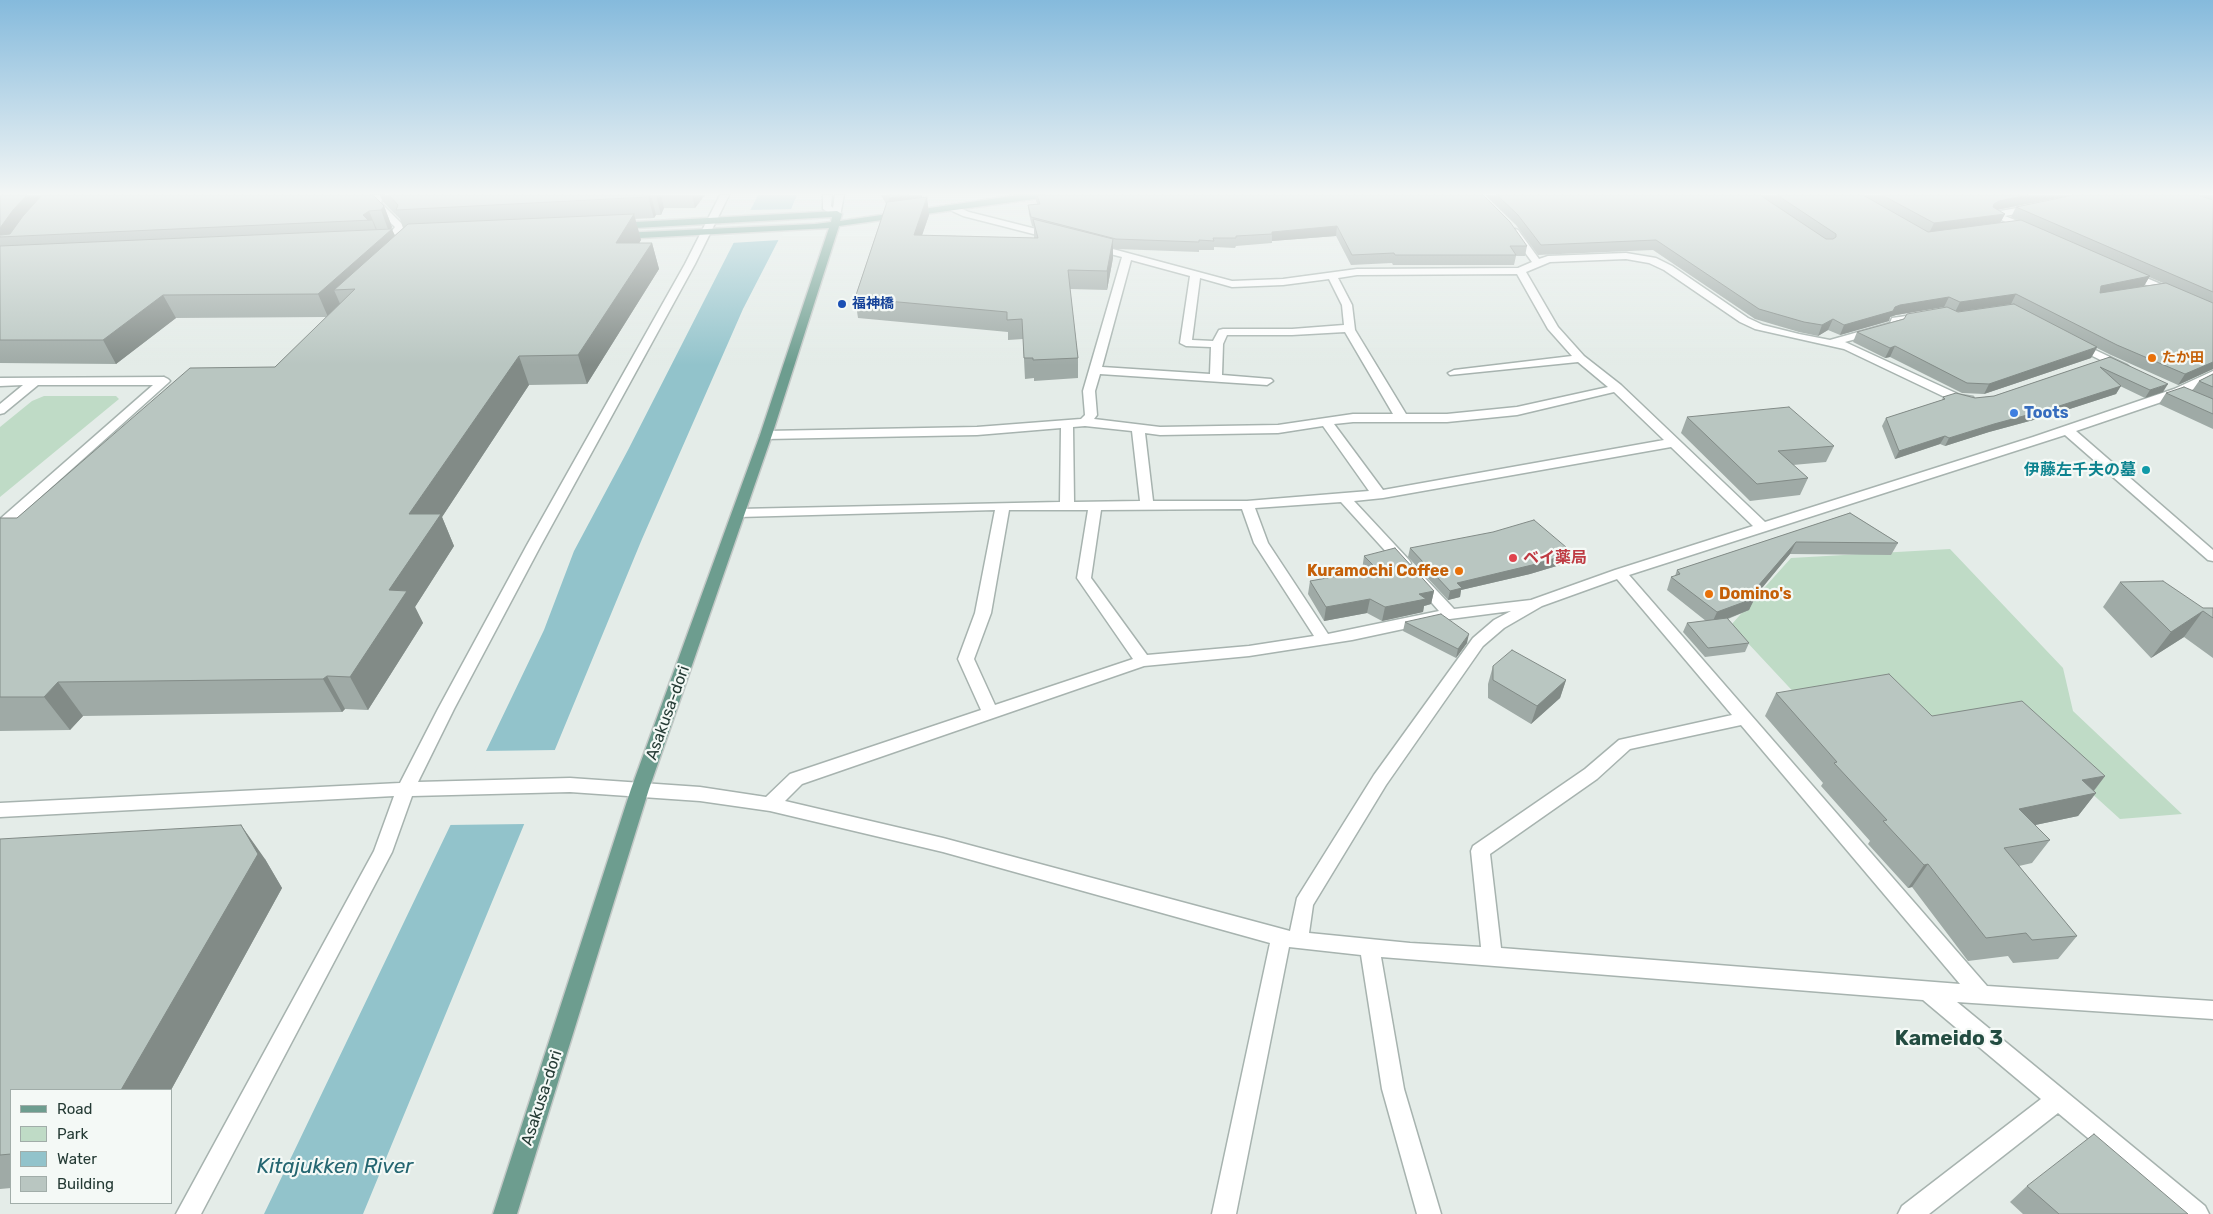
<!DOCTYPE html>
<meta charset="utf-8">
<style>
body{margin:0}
#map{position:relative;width:2213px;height:1214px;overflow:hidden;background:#e4ece8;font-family:Rubik,sans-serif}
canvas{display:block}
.legend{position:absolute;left:10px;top:1089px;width:162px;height:115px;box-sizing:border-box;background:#f4f9f6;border:1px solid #a1ada9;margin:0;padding:6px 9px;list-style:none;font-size:15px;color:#253b35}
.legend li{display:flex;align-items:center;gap:10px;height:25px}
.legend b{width:25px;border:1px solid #a1ada9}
</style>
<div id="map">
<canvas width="2213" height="1214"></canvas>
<ul class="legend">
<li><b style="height:6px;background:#6d9d8f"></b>Road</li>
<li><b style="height:14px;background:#bfdbc6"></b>Park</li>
<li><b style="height:14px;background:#92c3cb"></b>Water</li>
<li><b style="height:14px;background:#b9c6c1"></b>Building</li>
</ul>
</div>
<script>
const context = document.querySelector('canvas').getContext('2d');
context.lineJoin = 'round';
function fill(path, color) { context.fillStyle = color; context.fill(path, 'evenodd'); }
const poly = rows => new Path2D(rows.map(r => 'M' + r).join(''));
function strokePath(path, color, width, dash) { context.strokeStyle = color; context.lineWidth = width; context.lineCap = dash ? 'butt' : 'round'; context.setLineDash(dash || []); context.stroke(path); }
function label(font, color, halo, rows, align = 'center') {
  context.font = font + ' Rubik,"Noto Sans JP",sans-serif'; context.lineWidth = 4.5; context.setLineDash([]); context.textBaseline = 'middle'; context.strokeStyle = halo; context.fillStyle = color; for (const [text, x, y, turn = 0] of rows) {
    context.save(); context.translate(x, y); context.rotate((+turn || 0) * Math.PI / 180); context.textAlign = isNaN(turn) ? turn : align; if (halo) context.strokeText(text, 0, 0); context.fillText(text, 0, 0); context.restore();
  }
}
const green = poly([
 [44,396,116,396,119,399,0,497,0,427,32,401],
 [1950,549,2063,668,2073,711,2182,814,2120,819,2005,715,1933,728,1801,700,1731,625,1791,558]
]);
const water = poly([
 [758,195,797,195,778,241,743,309,642,539,363,1214,264,1214,544,630,574,551,628,450]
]);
const pier = poly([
 [794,209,780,240,731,243,746,210],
 [556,750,526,824,447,825,483,751]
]);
const minor = poly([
 [374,195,383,195,381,203,405,227,387,249,384,250,379,247,395,227,371,204,374,195],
 [720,195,729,195,695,264,541,545,454,709,418,782,570,778,700,787,766,797,790,774,981,710,958,659,975,613,995,510,739,517,732,513,739,509,1060,502,1061,428,977,435,766,439,760,435,766,431,977,427,1081,419,1085,415,1083,391,1122,257,1091,249,1091,245,1094,244,1232,281,1283,279,1357,269,1518,268,1532,262,1510,232,1515,229,1518,230,1539,259,1548,256,1626,253,1656,258,1672,266,1748,318,1763,325,1799,334,1830,340,1890,323,1892,318,1928,313,1929,315,1928,317,1901,322,1899,327,1845,342,1960,395,1973,397,1975,400,1973,403,1953,401,1844,349,1755,329,1740,322,1664,270,1649,263,1626,259,1550,262,1526,272,1558,327,1584,356,1621,385,1765,522,2033,437,2174,389,2213,371,2213,379,2182,395,2076,431,2213,550,2213,561,2208,560,2065,435,1629,575,1987,986,2213,1001,2213,1019,1957,1002,2205,1206,2209,1214,2179,1214,2058,1113,1929,1214,1898,1214,1902,1206,2041,1099,1923,1000,1381,957,1404,1089,1441,1214,1417,1214,1382,1089,1361,955,1289,947,1236,1214,1212,1214,1270,943,943,852,770,811,700,801,570,792,412,796,392,852,201,1214,176,1214,374,851,394,796,0,817,0,803,400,783,438,709,527,545,685,264,720,195],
 [1131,260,1190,276,1180,343,1186,346,1211,347,1210,374,1102,367,1131,260],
 [1517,274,1548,329,1572,356,1454,370,1448,373,1450,375,1578,362,1608,387,1517,407,1447,414,1406,414,1355,330,1352,305,1338,278,1357,275,1517,274],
 [1200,278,1232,287,1283,285,1329,279,1342,305,1344,325,1292,329,1223,329,1219,330,1213,341,1192,340,1200,278],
 [1345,332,1393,414,1353,414,1278,425,1160,427,1094,419,1097,415,1095,391,1100,374,1267,385,1273,381,1271,379,1222,375,1223,344,1227,335,1292,335,1345,332],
 [1614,392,1664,440,1383,490,1334,424,1353,422,1447,422,1517,415,1614,392],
 [1085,426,1132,431,1140,501,1074,502,1073,427,1085,426],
 [1323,426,1369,491,1247,501,1153,501,1145,433,1160,435,1278,433,1323,426],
 [1671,447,1753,526,1615,570,1531,600,1454,609,1424,577,1419,575,1414,577,1412,580,1439,611,1328,634,1268,543,1255,508,1341,502,1399,566,1404,567,1409,566,1411,563,1409,560,1354,501,1383,498,1671,447],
 [1242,509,1254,543,1314,636,1249,646,1147,655,1091,578,1101,510,1242,509],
 [1009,510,1088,510,1077,578,1133,659,995,705,974,659,991,613,1009,510],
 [1617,579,1732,715,1619,740,1585,769,1473,846,1471,851,1481,947,1410,943,1309,933,1313,905,1386,785,1483,646,1504,628,1542,606,1617,579],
 [1511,611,1494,620,1473,638,1374,775,1297,898,1290,931,943,838,785,801,802,784,1144,666,1249,656,1352,640,1450,619,1511,611],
 [1741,725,1960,984,1501,948,1490,854,1597,779,1630,749,1741,725],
 [823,195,832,195,831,206,833,208,835,195,844,195,840,216,834,216,823,209,823,195],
 [953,205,969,212,1056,234,1058,236,1053,239,963,216,950,210,950,206,953,205],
 [2034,205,2037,206,2037,210,2005,216,2032,227,2034,229,2029,232,1990,215,1995,212,2034,205],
 [2130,271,2177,291,2178,293,2173,296,2169,295,2126,276,2126,272,2130,271],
 [2076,341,2127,365,2129,367,2127,369,2119,369,2072,346,2070,344,2076,341],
 [164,377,168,379,170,381,168,383,5,529,0,530,0,519,153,385,38,385,4,413,0,414,0,404,23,385,0,386,0,378,164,377]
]);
const major = poly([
 [1019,195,1045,195,1041,198,839,226,772,435,649,789,517,1214,493,1214,631,789,760,435,829,228,621,239,616,236,621,233,815,224,831,222,832,217,617,229,612,226,617,223,837,211,842,214,840,221,1019,195]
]);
const wall = poly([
 [0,195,384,206,392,227,391,229,395,235,403,228,400,219,383,202,380,195,705,195,695,208,664,208,661,215,656,215,654,218,635,219,641,240,639,243,652,243,659,269,587,384,529,385,442,517,454,546,415,607,423,623,368,710,345,709,342,712,83,716,70,730,0,731,0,518,17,518,275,367,326,317,176,318,116,364,0,363],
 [881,195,922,195,922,198,927,197,929,215,922,235,1034,238,1034,227,1032,226,1029,214,1028,205,1037,204,1036,201,1036,195,1483,195,1527,246,1525,256,1516,256,1514,265,1393,265,1392,263,1351,265,1336,236,1272,241,1272,243,1236,246,1235,248,1214,247,1214,250,1199,250,1199,252,1116,249,1113,248,1113,258,1107,290,1070,289,1078,358,1078,378,1034,381,1034,378,1025,379,1023,339,1008,340,1008,332,858,318,855,298,886,204],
 [1485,195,2073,195,1998,210,2005,214,2000,223,2020,221,2011,217,2016,207,2074,195,2213,195,2213,369,2178,385,2111,355,2097,348,2091,358,1984,394,1962,393,1890,357,1885,358,1853,342,1857,332,1944,307,1896,315,1890,317,1889,321,1840,335,1828,330,1818,336,1799,332,1755,319,1653,250,1538,255,1516,225],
 [2149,277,2163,283,2144,286],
 [2110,357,2163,392,2145,398,2120,386,2116,394,2048,416,1989,432,1945,446,1940,444,1895,459,1882,426,1886,418,1942,400,1943,397,1975,398,1994,396],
 [2213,374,2213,429,2159,404,2166,393,2192,391,2199,381],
 [1687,417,1834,446,1826,462,1793,465,1808,478,1800,495,1750,501,1681,433],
 [1850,513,1898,543,1891,555,1790,554,1754,597,1749,610,1728,619,1749,643,1745,652,1705,657,1683,632,1687,623,1706,621,1667,590,1671,577,1675,576,1677,570],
 [1410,548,1573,553,1570,562,1530,574,1461,590,1460,597,1448,600,1408,557],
 [1364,556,1434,591,1431,604,1424,606,1423,612,1382,621,1367,613,1324,621,1308,594,1310,581,1364,572,1362,570],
 [2120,582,2203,608,2213,608,2213,658,2184,637,2151,658,2103,607],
 [1405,622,1467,643,1456,658,1403,631],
 [1493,666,1566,680,1560,698,1531,724,1488,698,1488,684],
 [1776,693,1932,716,2105,776,2094,791,2096,793,2078,816,2035,825,2050,840,2032,863,2019,866,2077,936,2058,959,2013,963,2008,956,1968,961,1912,887,1908,888,1868,844,1870,841,1821,786,1823,783,1765,716],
 [0,839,265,859,282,888,171,1090,11,1090,11,1188,0,1189],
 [2027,1186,2188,1214,2023,1214,2010,1202]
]);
const shadedWall = poly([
 [27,195,92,195,25,231,2,237,0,234,0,228,13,210],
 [650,195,651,195,656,215,654,218,648,197],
 [656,195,661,195,664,208,661,215],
 [692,195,705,195,695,208],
 [909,195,922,195,923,206,891,210,889,198],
 [2028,195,2073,195,1995,210,1989,213,1994,204,1999,201],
 [927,197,929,215,916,253,914,235],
 [384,206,392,227,389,232,381,210],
 [369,211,378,232,377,233,372,220,365,221,363,215],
 [634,214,641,240,623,269,616,243],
 [2005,214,2000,223,1929,233,1934,223],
 [1337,226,1336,236,1272,241,1272,232],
 [392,229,401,251,355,289,334,290,341,306,328,317,318,294],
 [1113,239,1113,258,1107,290,1107,271],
 [652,243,659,269,587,384,578,355],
 [2150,276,2144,286,2096,296,2101,286],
 [2016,294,2011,304,1955,312,1960,302],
 [163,295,176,318,116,364,103,340],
 [1949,297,1944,307,1896,315,1890,317,1889,321,1840,335,1844,325,1900,305],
 [1833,319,1828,330,1818,336,1822,325],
 [1895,346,1890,357,1885,358,1890,348],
 [2097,347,2091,358,1984,394,1989,384],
 [519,356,529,385,442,517,454,546,415,607,423,623,368,710,350,677,389,590,409,514],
 [2213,362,2213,369,2178,385,2185,374],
 [2168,384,2163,392,2145,398,2150,390],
 [2121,386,2116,394,2048,416,1989,432,1945,446,1949,438,1994,424],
 [1945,436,1940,444,1895,459,1899,451],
 [1796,542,1790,554,1753,599,1755,598,1749,610,1711,625,1717,612,1747,592],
 [1573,553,1570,562,1530,574,1461,590,1460,597,1448,600,1450,591,1457,583],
 [1434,591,1431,604,1424,606,1423,612,1382,621,1385,607,1419,594],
 [1370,599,1367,613,1324,621,1326,607],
 [2203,611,2184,637,2151,658,2171,632],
 [1469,634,1467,643,1456,658,1458,649],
 [327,676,345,709,342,712,323,679],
 [1566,680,1560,698,1531,724,1537,706],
 [58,682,83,716,70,730,44,697],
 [2105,776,2091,794,2096,793,2078,816,2002,832,2019,809,2082,780],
 [241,825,265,859,282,888,171,1090,121,1090],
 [1928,864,1912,887,1908,888,1924,865]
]);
const building = poly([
 [0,195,27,195,13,210,0,228,0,195],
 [42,195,373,195,384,206,381,210,369,211,363,215,368,220,372,220,0,237,0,234,1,235,10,234,23,216,42,195],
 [389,195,650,195,648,197,396,210,398,205,389,195],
 [888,195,909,195,889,198,888,195],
 [1037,195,1483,195,1510,222,1527,246,1510,246,1516,255,1395,255,1394,253,1352,255,1337,226,1272,232,1272,234,1236,236,1236,238,1213,238,1214,241,1199,240,1199,242,1116,239,1031,217,1028,205,1040,204,1037,195],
 [1497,195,1760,195,1826,239,1833,239,1836,237,1836,234,1777,195,1863,195,1928,232,2021,220,2150,276,2101,286,2100,293,2166,283,2213,303,2213,362,2185,374,2117,345,2016,294,1960,302,1949,297,1900,305,1895,307,1893,311,1844,325,1833,319,1822,325,1804,322,1759,309,1656,240,1541,245,1518,215,1497,195],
 [1882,195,2028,195,1999,201,1994,204,1993,207,2005,214,1934,223,1882,195],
 [2074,195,2198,195,2213,200,2213,292,2016,207,2074,195],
 [927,197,914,235,1038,238,1033,219,1113,239,1107,271,1068,270,1078,358,1033,360,1033,358,1024,358,1022,319,1007,320,1007,312,855,298,887,202,927,197],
 [634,214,616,243,652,243,578,355,519,356,409,514,441,514,389,590,407,591,350,677,327,676,323,679,58,682,44,697,0,697,0,518,17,518,190,368,275,367,355,289,334,290,408,224,634,214],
 [392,229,318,294,163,295,103,340,0,340,0,246,392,229],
 [2014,304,2097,347,1989,384,1967,383,1895,346,1890,348,1857,332,1904,319,1907,314,1947,307,1958,312,2014,304],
 [2110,357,2168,384,2150,390,2100,367,2121,386,2053,408,1994,424,1949,438,1945,436,1899,451,1886,418,1945,399,1943,397,1956,393,1975,398,1994,396,2110,357],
 [2213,374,2213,387,2199,381,2213,374],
 [2184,387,2213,399,2213,414,2166,393,2184,387],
 [1789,407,1834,446,1778,451,1808,478,1757,484,1687,417,1789,407],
 [1850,513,1898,543,1796,542,1758,586,1747,592,1755,598,1717,612,1671,577,1680,574,1677,570,1850,513],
 [1534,520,1573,553,1532,565,1457,583,1462,588,1450,591,1410,548,1493,532,1534,520],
 [1395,548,1434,591,1419,594,1426,599,1385,607,1370,599,1326,607,1310,581,1377,569,1364,556,1395,548],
 [2163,581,2203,608,2213,608,2213,618,2203,611,2171,632,2120,582,2163,581],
 [1441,614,1469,634,1458,649,1405,622,1441,614],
 [1727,618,1749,643,1708,648,1687,623,1727,618],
 [1512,650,1566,680,1537,706,1493,680,1493,666,1512,650],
 [1889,674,1932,716,2022,701,2105,776,2082,780,2096,793,2019,809,2050,840,2004,848,2077,936,2032,940,2026,933,1986,938,1928,864,1924,865,1883,821,1887,820,1834,763,1837,762,1776,693,1889,674],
 [241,825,258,854,121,1090,11,1090,11,1154,0,1155,0,839,241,825],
 [2094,1134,2188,1214,2059,1214,2027,1186,2094,1134]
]);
const markers = [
 [842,304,5,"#1a4fb4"],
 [2152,358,5,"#e8710a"],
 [2014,413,5,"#3f7fe0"],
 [2146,470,5,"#0f9aa8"],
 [1513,558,5,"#e0444e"],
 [1459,571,5,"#e8710a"],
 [1709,594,5,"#e8710a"]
];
const farTransitnames = [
 ["福神橋",852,304]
];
const farFoodnames = [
 ["たか田",2162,358]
];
const shopNames = [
 ["Toots",2024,413]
];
const cultureNames = [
 ["伊藤左千夫の墓",2136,470]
];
const healthNames = [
 ["ベイ薬局",1523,558]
];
const foodNames = [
 ["Kuramochi Coffee",1449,571],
 ["Domino's",1719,594,"left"]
];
const streetNames = [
 ["Asakusa-dori",668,713,-70],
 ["Asakusa-dori",542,1098,-72]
];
const nearNeighbourhoodnames = [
 ["Kameido 3",1949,1039]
];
const nearWaternames = [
 ["Kitajukken River",335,1167]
];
fill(green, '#bfdbc6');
fill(water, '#92c3cb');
fill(pier, '#e4ece8');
strokePath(minor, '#a7b3af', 3);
strokePath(major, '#c2c8c6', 3);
fill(minor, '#fff');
fill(major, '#6d9d8f');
fill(wall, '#9faaa6');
fill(shadedWall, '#828b87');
fill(building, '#b9c6c1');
strokePath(building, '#828b87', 1);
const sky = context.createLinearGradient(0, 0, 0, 365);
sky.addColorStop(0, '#85badc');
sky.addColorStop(0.53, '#f3f6f5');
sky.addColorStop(1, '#f3f6f500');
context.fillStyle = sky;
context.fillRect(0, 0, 2213, 365);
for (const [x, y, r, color] of markers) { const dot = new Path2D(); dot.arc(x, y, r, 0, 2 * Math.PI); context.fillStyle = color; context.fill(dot); strokePath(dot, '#f4f9f6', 2); }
label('bold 14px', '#164399', '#f4f9f6', farTransitnames, 'left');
label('bold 14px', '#c56008', '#f4f9f6', farFoodnames, 'left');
label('bold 16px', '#366cbe', '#f4f9f6', shopNames, 'left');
label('bold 16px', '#0d838f', '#f4f9f6', cultureNames, 'right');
label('bold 16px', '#be3a42', '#f4f9f6', healthNames, 'left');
label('bold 16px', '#c56008', '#f4f9f6', foodNames, 'right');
label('16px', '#253b35', '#f4f9f6', streetNames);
label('bold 21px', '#234c41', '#f4f9f6', nearNeighbourhoodnames);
label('italic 21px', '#256671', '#f4f9f6', nearWaternames);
</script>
